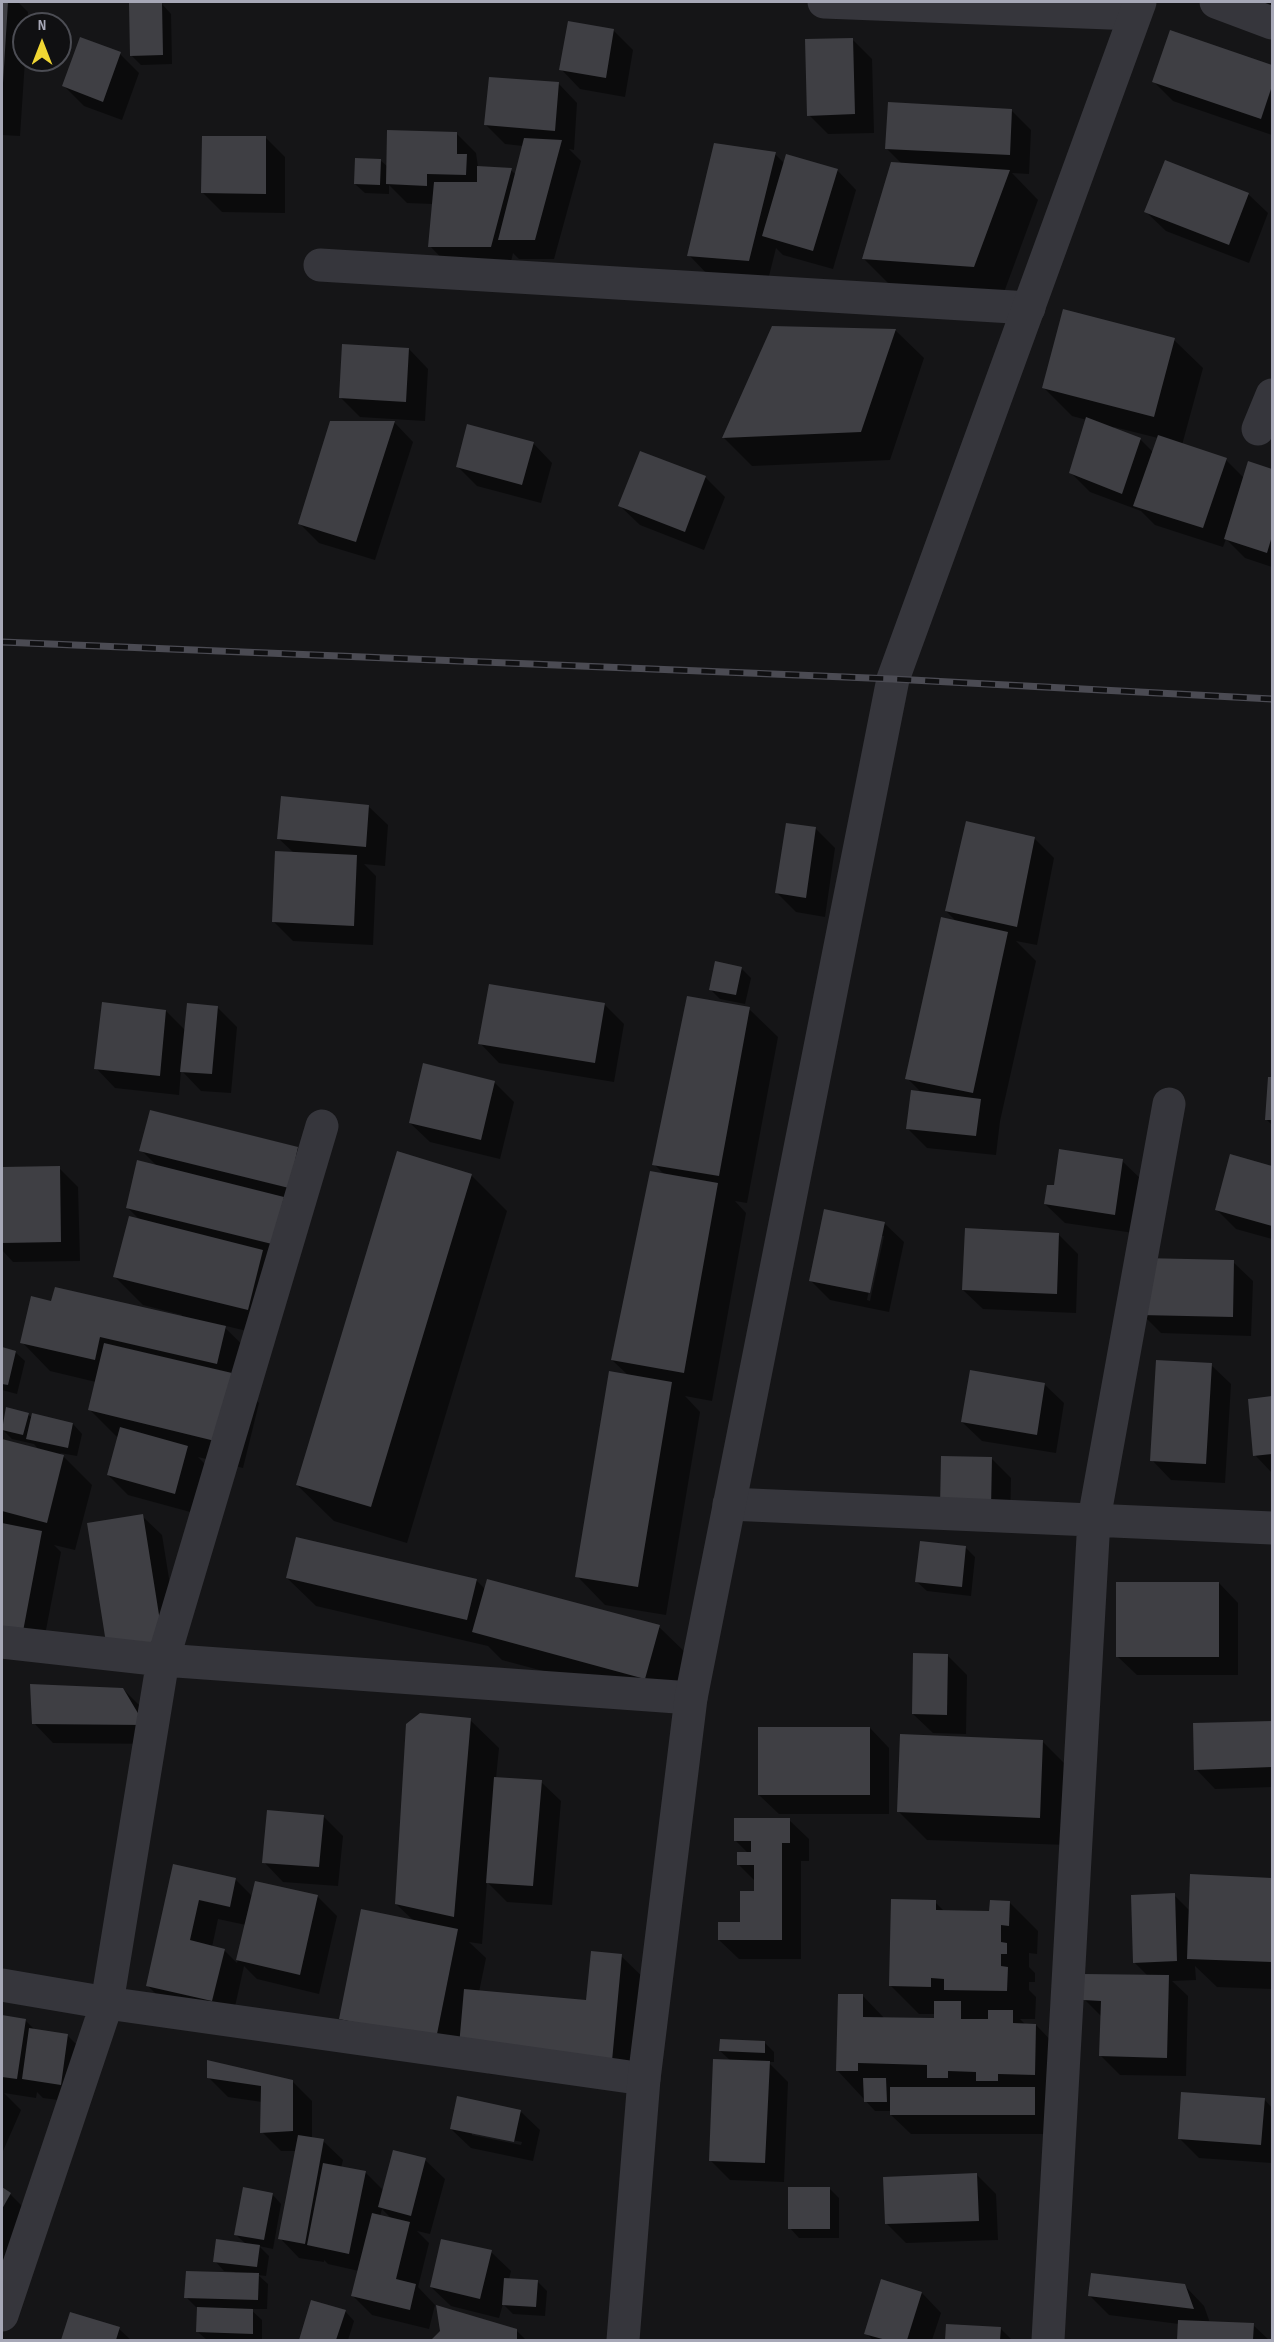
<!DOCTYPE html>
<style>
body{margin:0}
#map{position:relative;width:1274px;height:2342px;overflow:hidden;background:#151517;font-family:"Sofia Sans Condensed",sans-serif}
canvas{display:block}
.frame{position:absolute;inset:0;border:3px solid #a7a8b7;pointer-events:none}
.north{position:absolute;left:12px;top:12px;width:60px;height:60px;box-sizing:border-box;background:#101012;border:2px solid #4c4d54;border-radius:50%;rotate:0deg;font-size:16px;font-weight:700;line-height:24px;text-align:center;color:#a7a8b7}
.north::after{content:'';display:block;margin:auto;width:21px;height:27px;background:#f0d633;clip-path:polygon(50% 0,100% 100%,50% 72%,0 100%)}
</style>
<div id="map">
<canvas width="1274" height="2342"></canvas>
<div class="frame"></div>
<div class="north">N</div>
</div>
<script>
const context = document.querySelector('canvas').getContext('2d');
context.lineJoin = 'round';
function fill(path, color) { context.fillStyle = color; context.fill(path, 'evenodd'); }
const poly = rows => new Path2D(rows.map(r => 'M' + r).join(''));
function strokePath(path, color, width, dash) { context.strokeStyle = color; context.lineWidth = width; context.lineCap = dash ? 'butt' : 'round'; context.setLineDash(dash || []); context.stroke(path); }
const shadow = poly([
 [2,2,18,2,28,12,27,24,24,24,25,60,20,136,2,135],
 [1223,2,1272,2,1272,29],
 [162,4,171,14,172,64,141,65,131,55],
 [613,30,633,50,625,97,580,89,561,69],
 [1171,32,1272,66,1272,135,1173,101,1154,82],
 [852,39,872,59,874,133,828,134,809,115],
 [120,54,139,73,122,120,84,106,64,86],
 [558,83,577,103,574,150,569,149,581,161,554,259,519,259,513,253,510,266,449,266,430,246,433,204,407,203,389,185,389,194,365,193,355,184,380,160,388,167,457,134,476,153,478,167,511,170,516,175,523,146,505,144,486,125],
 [1011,110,1031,130,1029,174,1012,173,1038,200,1003,295,892,287,864,259,902,164,886,148],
 [266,138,285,157,285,213,222,212,203,193],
 [775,154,785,164,837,170,856,190,833,269,783,255,776,248,768,280,708,275,689,255],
 [1248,194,1268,213,1249,263,1166,231,1146,212],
 [895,330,924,358,890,460,752,466,724,438],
 [1174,340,1203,368,1182,445,1226,460,1244,478,1249,463,1272,470,1272,567,1245,558,1226,539,1223,547,1155,525,1141,511,1090,492,1070,472,1087,420,1072,416,1043,387],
 [1114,427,1158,438,1153,452,1140,439,1113,429],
 [409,349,428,369,425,421,360,417,340,397],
 [394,422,413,442,375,560,319,543,299,523],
 [533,443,552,463,541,503,477,486,458,467],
 [641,453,706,478,725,497,704,550,640,525,620,506],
 [368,806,388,825,385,866,364,864,376,876,373,945,293,941,273,921,294,853,278,838],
 [967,822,1035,839,1054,858,1037,945,1016,941,1036,961,1000,1121,996,1155,927,1148,907,1128,922,1093,907,1078,957,922,946,911],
 [815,828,835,848,825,917,796,912,777,893],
 [741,968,751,978,745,1004,720,999,710,989],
 [604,1004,624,1024,614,1082,499,1063,480,1043],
 [217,1007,237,1027,231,1093,201,1091,181,1070,179,1095,115,1088,96,1068,166,1011,186,1031],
 [749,1009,778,1037,747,1203,735,1201,746,1213,712,1401,685,1396,700,1412,666,1615,605,1605,577,1576,629,1376,612,1360,665,1175,654,1164],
 [424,1065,495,1083,514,1102,500,1159,430,1142,410,1123],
 [1269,1078,1272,1078,1272,1125,1266,1119],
 [298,1149,317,1168,276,1338,222,1325,254,1356,246,1390,259,1403,243,1468,198,1457,207,1466,194,1513,128,1495,108,1475,118,1438,90,1410,96,1382,50,1371,22,1342,52,1302,181,1317,182,1315,143,1305,115,1277,140,1220,127,1207,157,1166,141,1150],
 [1231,1156,1272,1167,1272,1239,1236,1229,1216,1209],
 [1122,1161,1142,1180,1134,1233,1065,1223,1045,1204,1055,1187],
 [2,1168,59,1168,78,1187,80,1261,13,1262,2,1250],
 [471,1175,507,1211,407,1543,334,1521,297,1485],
 [884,1223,904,1242,889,1312,830,1300,810,1280],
 [880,1236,884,1236,870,1301,867,1300],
 [1058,1234,1078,1254,1076,1313,983,1309,963,1290],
 [1233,1262,1253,1281,1251,1336,1161,1333,1142,1314],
 [2,1349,15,1352,25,1361,17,1394,2,1390],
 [1211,1365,1231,1384,1225,1483,1171,1480,1152,1460],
 [1044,1384,1064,1403,1056,1453,982,1441,962,1422],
 [1272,1398,1272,1473,1255,1455,1250,1400],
 [28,1414,32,1418,73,1424,82,1434,77,1456,60,1453,92,1485,75,1550,54,1545,61,1552,40,1661,2,1653,2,1440,39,1450,34,1444,12,1439,2,1429],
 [991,1458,1011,1478,1010,1527,961,1526],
 [142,1516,162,1535,182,1659,128,1668],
 [965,1547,975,1557,971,1596,927,1591,917,1582],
 [287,1578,476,1580,486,1590,659,1627,688,1655,674,1706,502,1660,488,1646,316,1606],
 [1219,1583,1238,1603,1238,1675,1137,1675,1117,1656],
 [947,1655,967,1675,966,1734,933,1733,913,1714],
 [123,1689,143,1709,163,1744,53,1743,34,1723],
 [470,1720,499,1748,496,1778,541,1782,561,1801,552,1905,507,1902,487,1882,482,1944,469,1942,486,1958,479,1992,587,2002,621,1956,650,1984,640,2089,489,2074,467,2053,369,2047,340,2019,414,1921,396,1904],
 [1272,1722,1272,1787,1215,1789,1196,1769,1195,1725],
 [870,1728,889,1748,889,1814,779,1814,759,1795],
 [1042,1741,1071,1770,1068,1845,927,1840,898,1811],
 [323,1816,343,1836,338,1886,283,1882,264,1862],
 [789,1820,809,1839,809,1861,801,1861,801,1959,739,1959,719,1940,741,1924,756,1893,756,1882,739,1865,749,1854,736,1841],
 [175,1866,235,1879,253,1897,256,1882,318,1897,337,1916,319,1994,257,1979,244,1966,232,2020,167,2005,148,1986],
 [218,1919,246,1925,237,1963,224,1950,212,1947],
 [1192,1876,1272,1879,1272,1989,1217,1987,1195,1966,1196,1980,1172,1981,1188,1996,1186,2076,1120,2075,1101,2056,1102,2017,1084,1999,1148,1976,1134,1962,1174,1895,1190,1911],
 [935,1902,945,1912,990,1913,1009,1902,1038,1931,1037,1954,1029,1953,1029,1967,1035,1973,1035,1982,1029,1982,1029,1990,1036,1997,1035,2019,1020,2019,1026,2025,1036,2025,1064,2054,1054,2134,911,2134,891,2115,891,2111,875,2111,837,2070,863,1996,885,2019,936,2020,936,2014,919,2014,891,1986],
 [2,2017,25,2020,36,2031,67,2035,87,2055,80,2103,43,2098,37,2092,36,2098,4,2093,21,2110,3,2151,3,2173,2,2173],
 [764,2042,774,2052,774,2062,768,2062,788,2082,784,2182,730,2180,710,2160,731,2061,720,2051],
 [209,2078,292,2081,312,2101,312,2139,323,2141,343,2160,341,2168,366,2173,384,2191,425,2160,445,2179,430,2234,417,2231,429,2243,418,2287,435,2305,429,2329,372,2315,353,2296,359,2271,328,2264,324,2260,324,2262,299,2258,280,2238,296,2151,281,2151,262,2132,262,2102,228,2097],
 [382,2209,392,2219,380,2216],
 [1264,2099,1272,2108,1272,2163,1199,2158,1180,2139],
 [520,2111,540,2130,533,2161,471,2148,451,2129],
 [472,2132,522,2142,521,2145,472,2135],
 [977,2175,996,2194,998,2240,906,2243,886,2223],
 [829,2188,839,2198,839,2238,799,2238,790,2228],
 [2,2189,10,2194,29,2213,2,2262],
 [272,2194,281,2204,273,2249,259,2246,269,2256,266,2276,258,2275,268,2284,267,2309,250,2309,262,2320,262,2340,207,2340,198,2332,199,2307,196,2307,186,2297,234,2274,235,2272,224,2271,215,2261,246,2244,235,2234],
 [491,2252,511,2271,509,2279,538,2282,547,2291,545,2316,513,2314,503,2304,499,2318,451,2306,431,2287],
 [1185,2286,1204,2306,1210,2323,1253,2325,1269,2340,1178,2340,1179,2324,1109,2315,1090,2296],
 [922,2293,941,2313,932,2340,873,2340,866,2333],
 [312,2302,345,2311,354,2321,348,2340,300,2340],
 [71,2314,119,2329,131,2340,62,2340],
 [947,2326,1000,2328,1012,2340,947,2340],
 [516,2330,526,2340,433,2340,442,2331]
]);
const building = poly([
 [2,2,8,2,3,83,2,83],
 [129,3,162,3,163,55,130,56],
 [568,21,614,29,606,78,559,70],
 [1170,30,1272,65,1272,86,1261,119,1152,82],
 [80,37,121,52,103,102,62,86],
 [853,38,855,114,807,116,805,39],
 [489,77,559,82,555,131,484,125],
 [888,102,1012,109,1010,155,885,149],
 [387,130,457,132,457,154,467,154,466,175,427,174,427,186,386,184],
 [202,136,266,136,266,194,201,193],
 [524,138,562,140,535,240,498,240],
 [714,143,776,152,749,261,687,256],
 [786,154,838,169,813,251,762,236],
 [355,158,381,159,380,185,354,184],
 [1165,160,1249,193,1229,245,1144,212],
 [891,162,1010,170,974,267,862,259],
 [477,166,512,168,491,247,428,247,434,182,477,182],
 [1063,309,1175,338,1154,417,1042,388],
 [772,326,896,329,861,432,722,438],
 [342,344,409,348,406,402,339,398],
 [1086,417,1141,438,1122,494,1069,473],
 [330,421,395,421,356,542,298,524],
 [467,424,534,442,522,485,456,467],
 [1158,435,1227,458,1203,528,1133,506],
 [640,451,706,476,685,532,618,506],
 [1248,461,1272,469,1272,536,1267,553,1224,539],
 [281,796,369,805,366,847,277,839],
 [966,821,1035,837,1017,927,945,911],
 [786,823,816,827,806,898,775,893],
 [275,851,357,855,354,926,272,922],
 [941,917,1008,932,973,1093,905,1079],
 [715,961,742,967,736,995,709,990],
 [489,984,605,1003,595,1063,478,1044],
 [687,996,750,1007,719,1176,652,1165],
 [102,1002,166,1010,160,1076,94,1069],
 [187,1003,218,1006,212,1074,180,1072],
 [423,1063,495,1081,481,1140,409,1123],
 [1268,1077,1272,1077,1272,1120,1265,1120],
 [911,1090,981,1099,976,1136,906,1129],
 [150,1110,298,1147,289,1188,139,1151],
 [1059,1149,1123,1159,1115,1215,1044,1204,1047,1185,1054,1185],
 [397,1151,472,1174,371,1507,296,1485],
 [1230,1154,1272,1166,1272,1226,1215,1210],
 [137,1160,284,1197,272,1244,126,1208],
 [60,1166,61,1242,2,1243,2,1167],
 [650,1171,718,1183,684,1373,611,1360],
 [824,1209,885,1222,870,1293,809,1281],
 [129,1216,263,1250,248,1310,113,1277],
 [965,1228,1059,1233,1057,1294,962,1290],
 [1142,1258,1234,1260,1233,1317,1140,1315],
 [55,1287,226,1326,217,1364,100,1337,95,1360,20,1343,31,1296,51,1301],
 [104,1343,232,1373,215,1441,88,1410],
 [2,1347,16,1351,8,1385,2,1384],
 [1156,1360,1212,1363,1206,1464,1150,1461],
 [970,1370,1045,1383,1037,1435,961,1422],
 [609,1371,672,1382,638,1587,575,1577],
 [1272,1396,1272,1454,1253,1456,1248,1399],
 [6,1407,29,1413,23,1435,2,1430],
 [32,1413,73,1423,68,1448,26,1439],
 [120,1427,188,1446,175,1494,107,1475],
 [2,1439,64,1455,47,1523,2,1511],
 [941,1456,992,1457,991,1508,940,1507],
 [143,1514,163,1640,107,1649,87,1523],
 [2,1523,42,1531,21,1642,2,1638],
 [296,1537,477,1579,467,1620,286,1578],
 [920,1541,966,1546,962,1587,915,1582],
 [487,1579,660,1625,645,1679,472,1632],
 [1116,1582,1219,1582,1219,1657,1116,1657],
 [913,1653,948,1654,947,1715,912,1714],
 [30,1684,123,1688,145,1725,32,1724],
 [420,1713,471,1718,454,1917,395,1904,406,1724],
 [1272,1721,1272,1767,1194,1770,1193,1723],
 [758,1727,870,1727,870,1795,758,1795],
 [900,1734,1043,1740,1040,1818,897,1812],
 [494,1777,542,1780,533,1886,486,1883],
 [267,1810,324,1815,319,1867,262,1863],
 [734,1818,790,1818,790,1843,782,1843,782,1940,718,1940,718,1922,740,1922,740,1891,754,1891,754,1865,737,1865,737,1852,751,1852,751,1841,734,1841],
 [173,1864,236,1878,230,1907,199,1900,190,1940,225,1949,212,2001,146,1986],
 [1190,1874,1272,1878,1272,1962,1187,1959],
 [255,1881,318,1895,300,1975,236,1960],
 [1175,1893,1177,1961,1133,1963,1131,1895],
 [891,1899,936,1900,936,1910,989,1911,990,1900,1010,1901,1009,1926,1001,1925,1001,1942,1007,1943,1007,1954,1001,1954,1001,1966,1008,1967,1007,1991,944,1990,944,1979,931,1978,931,1987,889,1986],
 [361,1909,458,1929,436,2039,339,2019],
 [591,1951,622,1954,612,2061,459,2046,464,1989,586,2000],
 [1083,1974,1169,1975,1167,2058,1099,2056,1101,2001,1083,2000],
 [838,1994,863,1994,863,2017,934,2018,934,2001,961,2001,961,2019,988,2019,988,2010,1013,2010,1013,2023,1036,2024,1035,2075,998,2074,998,2081,976,2081,976,2072,948,2071,948,2078,927,2078,927,2065,858,2063,858,2071,836,2071],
 [2,2015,26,2019,17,2079,2,2077],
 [29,2028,68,2034,61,2085,22,2079],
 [720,2039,765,2041,765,2053,719,2051],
 [713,2059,770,2061,765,2163,709,2161],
 [207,2060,293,2080,293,2131,260,2133,261,2086,207,2078],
 [863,2078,886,2078,887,2102,864,2102],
 [890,2087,1035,2087,1035,2115,890,2115],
 [1181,2092,1265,2098,1261,2145,1178,2139],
 [457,2096,521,2110,514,2142,450,2129],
 [298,2135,324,2139,305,2244,278,2239],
 [393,2150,426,2158,411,2216,378,2207],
 [323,2163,366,2171,349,2254,307,2245],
 [977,2173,979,2221,885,2224,883,2177],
 [2,2187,11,2193,2,2209],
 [243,2187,273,2193,264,2240,234,2235],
 [788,2187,830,2187,830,2229,788,2229],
 [372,2213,410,2222,396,2279,416,2284,410,2310,351,2296],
 [216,2239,260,2245,257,2267,213,2262],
 [441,2239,492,2250,480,2299,430,2287],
 [186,2271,259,2273,258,2300,184,2298],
 [1091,2273,1185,2284,1194,2309,1088,2296],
 [504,2278,538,2280,536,2307,502,2305],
 [881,2279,922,2292,907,2340,886,2340,864,2334],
 [311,2300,346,2310,336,2340,299,2340],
 [436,2305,517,2329,517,2340,431,2340,440,2331],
 [197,2307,253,2309,253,2334,196,2332],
 [70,2312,120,2327,116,2340,61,2340],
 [1178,2320,1254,2323,1253,2340,1177,2340],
 [946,2324,1001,2327,1000,2340,945,2340]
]);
const minor = poly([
 [824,2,1135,14],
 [1216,2,1272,23],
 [320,265,1029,308],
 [1258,429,1272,395],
 [729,1504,1272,1528],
 [2,1642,163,1660,691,1698],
 [2,1985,107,2003,644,2079],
 [2,2315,107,2003,163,1660,322,1126],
 [1048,2340,1094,1519,1169,1104]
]);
const tertiary = poly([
 [623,2340,644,2079,691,1698,893,679,1140,2]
]);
const rail = poly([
 [2,642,893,679,1272,699]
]);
fill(shadow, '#0007');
fill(building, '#3f3f44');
strokePath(minor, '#36363c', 33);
strokePath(tertiary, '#36363c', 33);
strokePath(rail, '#4b4b53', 7);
strokePath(rail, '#101012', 4.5, [14]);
</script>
